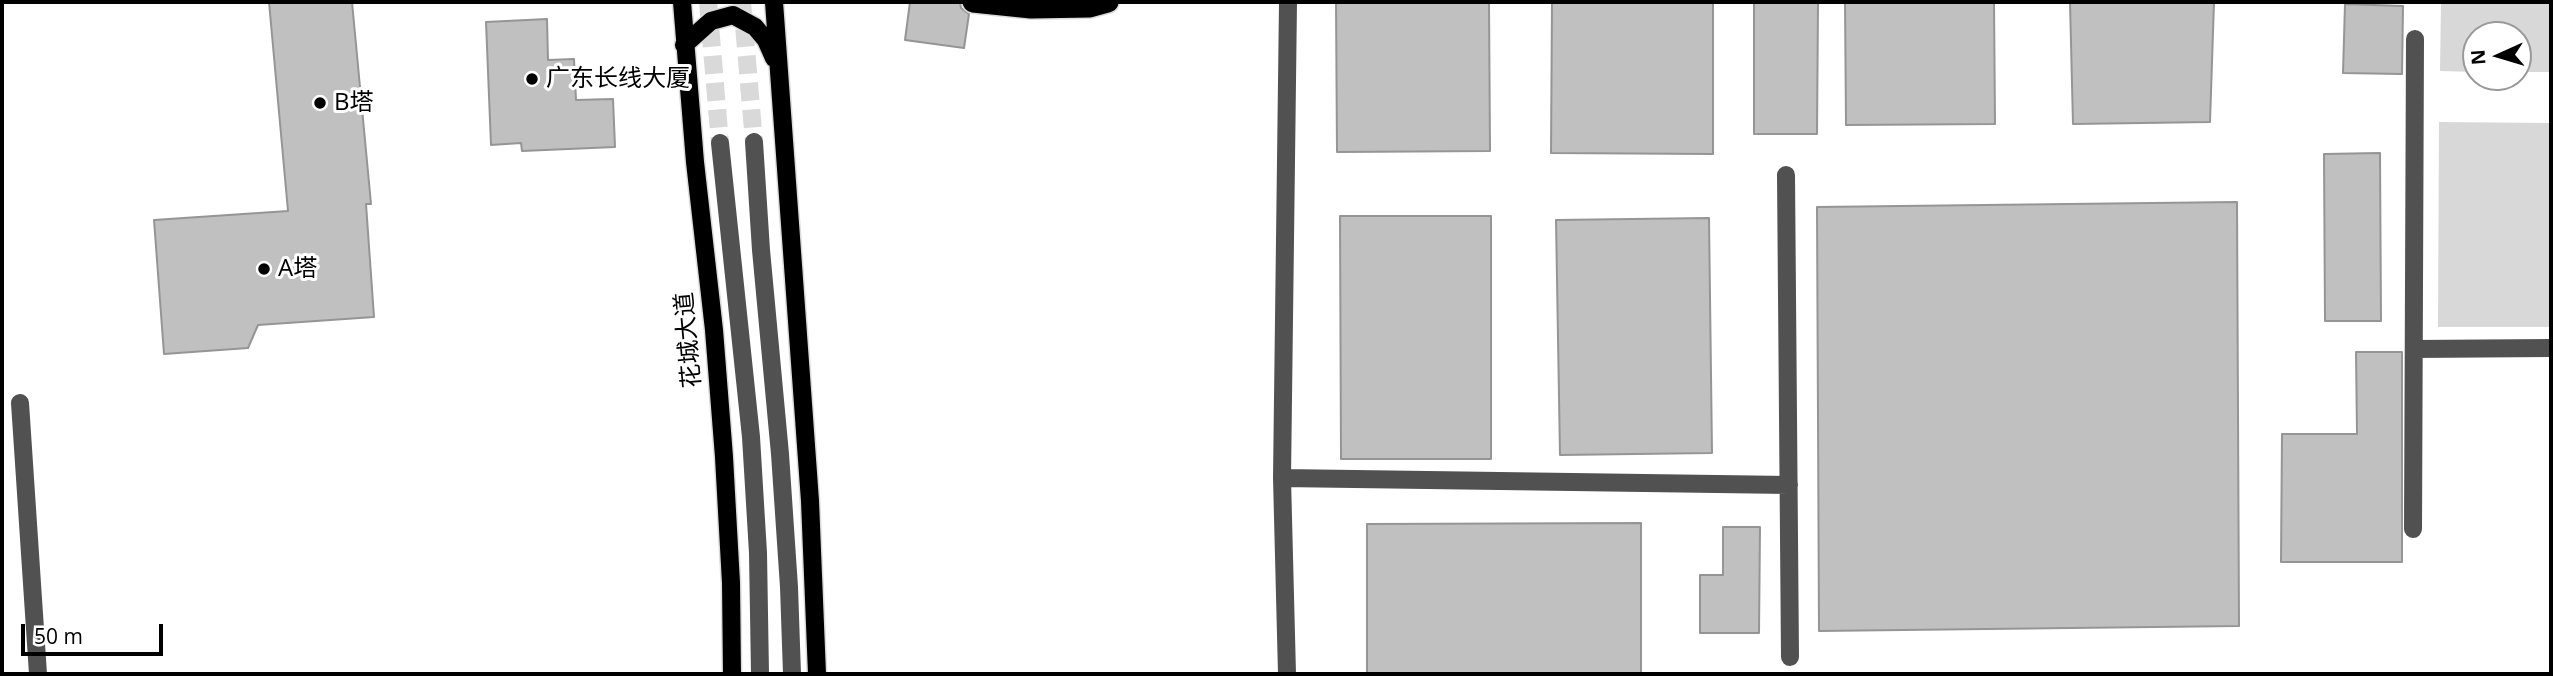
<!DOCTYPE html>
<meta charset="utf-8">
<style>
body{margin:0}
#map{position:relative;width:2553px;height:676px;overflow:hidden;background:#fff;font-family:"Open Sans",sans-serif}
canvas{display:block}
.frame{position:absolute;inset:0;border:4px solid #000;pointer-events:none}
.north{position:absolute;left:2462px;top:21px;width:70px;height:70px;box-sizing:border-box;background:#fff;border:2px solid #999;border-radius:50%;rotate:266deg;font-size:19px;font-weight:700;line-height:28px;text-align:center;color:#000}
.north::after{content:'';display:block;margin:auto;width:24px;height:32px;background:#000;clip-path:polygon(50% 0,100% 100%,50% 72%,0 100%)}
.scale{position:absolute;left:21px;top:624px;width:142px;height:32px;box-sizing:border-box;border:4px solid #000;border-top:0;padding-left:9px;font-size:21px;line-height:24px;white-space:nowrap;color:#000;-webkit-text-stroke:5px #fff;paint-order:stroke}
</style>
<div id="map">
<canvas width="2553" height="676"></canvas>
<div class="frame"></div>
<div class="north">N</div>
<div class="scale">50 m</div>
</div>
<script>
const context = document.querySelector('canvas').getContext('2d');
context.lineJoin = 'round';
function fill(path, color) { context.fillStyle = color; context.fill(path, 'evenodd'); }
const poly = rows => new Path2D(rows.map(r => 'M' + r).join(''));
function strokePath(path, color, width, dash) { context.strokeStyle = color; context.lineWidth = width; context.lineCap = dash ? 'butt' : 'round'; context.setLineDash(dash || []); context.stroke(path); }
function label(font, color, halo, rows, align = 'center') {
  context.font = font + ' "Open Sans","Noto Sans SC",sans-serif'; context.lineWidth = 6; context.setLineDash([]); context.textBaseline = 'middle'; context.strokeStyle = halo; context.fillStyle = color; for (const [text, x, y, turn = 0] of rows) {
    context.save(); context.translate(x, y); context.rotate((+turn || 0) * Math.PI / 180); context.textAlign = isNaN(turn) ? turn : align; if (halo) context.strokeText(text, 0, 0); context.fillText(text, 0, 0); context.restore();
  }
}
const green = poly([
 [2441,2,2551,2,2551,72,2518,72,2518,35,2476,35,2476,72,2440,71],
 [2439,122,2551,123,2551,327,2438,327]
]);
const building = poly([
 [269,2,352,2,371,204,366,204,374,317,258,325,248,348,164,354,154,220,288,211,269,2],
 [910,2,960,2,961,8,969,14,964,48,905,40,910,2],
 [1336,2,1489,2,1490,151,1337,152,1336,2],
 [1552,2,1713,2,1713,154,1551,153,1552,2],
 [1754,2,1818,2,1817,134,1754,134,1754,2],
 [1845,2,1994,2,1995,124,1846,125,1845,2],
 [2070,2,2214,2,2210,122,2073,124,2070,2],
 [2345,4,2403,6,2402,74,2343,73,2345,4],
 [547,19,548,60,574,59,576,100,613,99,615,147,522,151,521,143,491,145,486,22,547,19],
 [2380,153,2381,321,2325,321,2324,154,2380,153],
 [2237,202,2239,626,1819,631,1817,207,2237,202],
 [1340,216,1491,216,1491,459,1341,459,1340,216],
 [1709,218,1712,453,1560,455,1556,220,1709,218],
 [2356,352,2402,352,2402,562,2281,562,2282,434,2357,434,2356,352],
 [1641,523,1641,674,1367,674,1367,524,1641,523],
 [1723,527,1760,527,1759,633,1700,633,1700,575,1723,575,1723,527]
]);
const minorTunnel = poly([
 [708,2,720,143],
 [742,2,754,142]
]);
const minor = poly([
 [754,142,761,250,780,454,789,587,792,674],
 [720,143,751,437,758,553,760,674],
 [1786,175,1790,657],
 [2414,349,2551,348],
 [20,403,38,674],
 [1282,478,1789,485],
 [2413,529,2415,39],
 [1287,674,1282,478,1288,2]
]);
const major = poly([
 [682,2,695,162,714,330,724,457,731,583,732,674],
 [774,2,810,501,817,674],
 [684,45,711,21,733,15,755,27,766,40,774,58]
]);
const highway = poly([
 [973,2,1031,8,1090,7,1108,2]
]);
const markers = [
 [532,79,7,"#000"],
 [320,103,7,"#000"],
 [264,269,7,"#000"]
];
const poiNames = [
 ["广东长线大厦",546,79],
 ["B塔",334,103],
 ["A塔",278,269]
];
const streetNames = [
 ["花城大道",689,340,-95]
];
fill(green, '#d8d8d8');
fill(building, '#c0c0c0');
strokePath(building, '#959595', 2);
strokePath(minorTunnel, '#d9d9d9', 18, [18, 9]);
strokePath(major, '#dbdbdb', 21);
strokePath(highway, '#dbdbdb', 24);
strokePath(minor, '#515151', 18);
strokePath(major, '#000', 18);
strokePath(highway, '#000', 21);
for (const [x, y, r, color] of markers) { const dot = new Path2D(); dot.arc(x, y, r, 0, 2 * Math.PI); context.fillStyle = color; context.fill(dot); strokePath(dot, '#fff', 2.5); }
label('24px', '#000', '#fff', poiNames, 'left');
label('24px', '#000', '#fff', streetNames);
</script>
